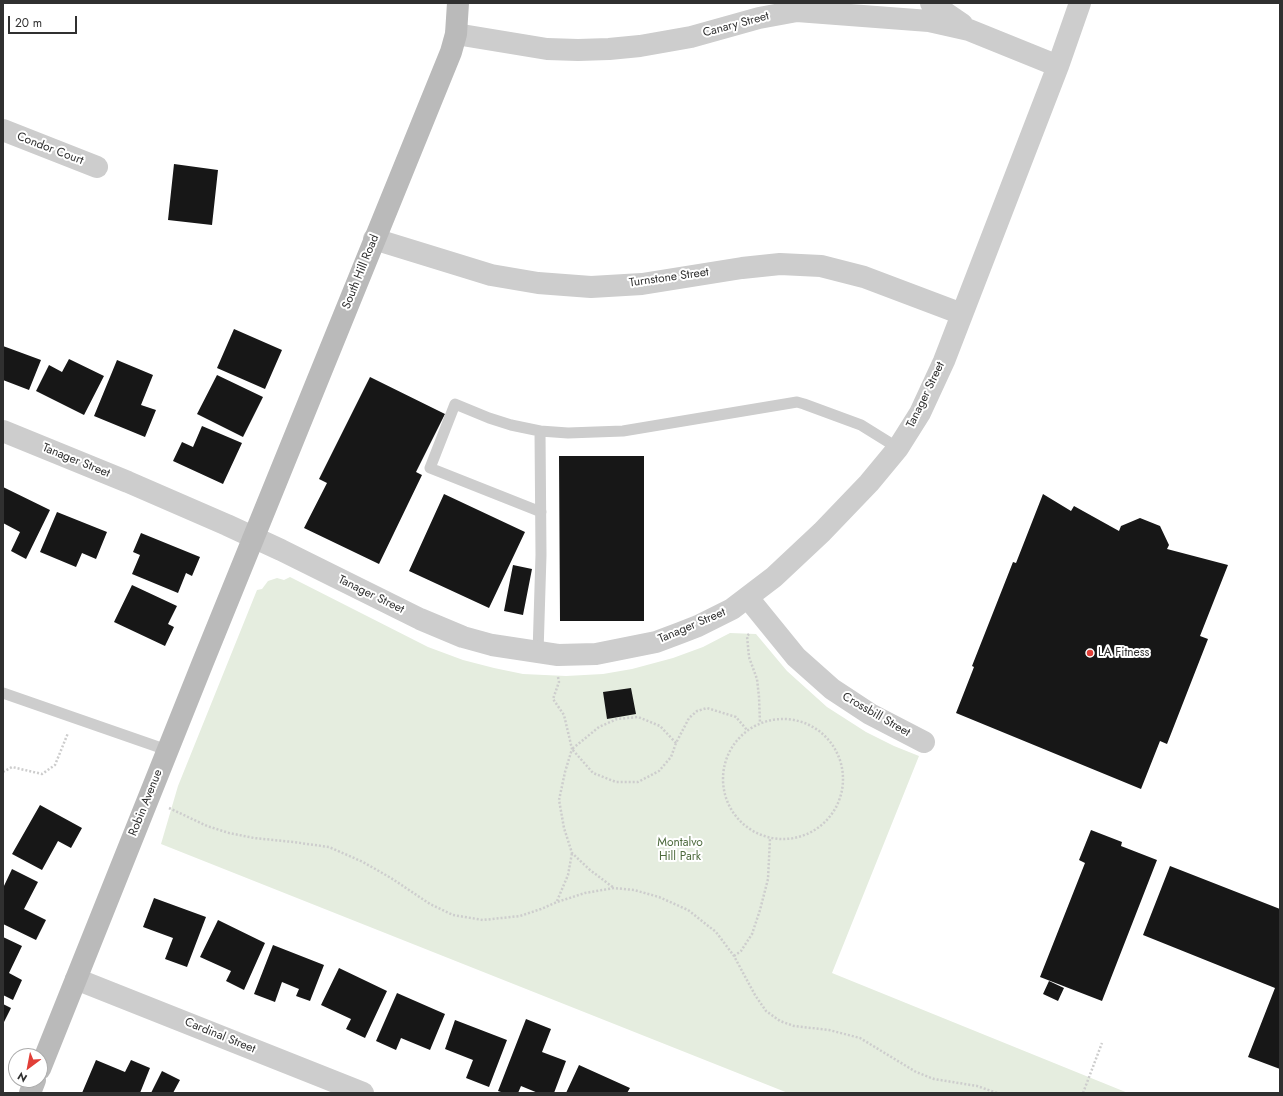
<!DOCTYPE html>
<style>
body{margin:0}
#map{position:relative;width:1283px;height:1096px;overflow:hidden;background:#fff;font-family:Jost,sans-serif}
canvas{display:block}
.frame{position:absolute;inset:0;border:4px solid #303030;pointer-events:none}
.north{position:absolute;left:8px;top:1048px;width:40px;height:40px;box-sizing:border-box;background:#fff;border:1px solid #acacac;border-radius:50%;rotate:212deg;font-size:11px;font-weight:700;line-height:16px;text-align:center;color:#303030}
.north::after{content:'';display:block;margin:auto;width:14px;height:18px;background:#e13f38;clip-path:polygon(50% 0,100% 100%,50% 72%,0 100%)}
.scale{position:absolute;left:8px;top:16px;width:69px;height:18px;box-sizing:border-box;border:2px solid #303030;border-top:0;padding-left:5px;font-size:12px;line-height:14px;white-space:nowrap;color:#303030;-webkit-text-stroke:3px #fff;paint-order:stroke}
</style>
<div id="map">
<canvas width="1283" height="1096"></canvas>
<div class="frame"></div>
<div class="north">N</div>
<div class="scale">20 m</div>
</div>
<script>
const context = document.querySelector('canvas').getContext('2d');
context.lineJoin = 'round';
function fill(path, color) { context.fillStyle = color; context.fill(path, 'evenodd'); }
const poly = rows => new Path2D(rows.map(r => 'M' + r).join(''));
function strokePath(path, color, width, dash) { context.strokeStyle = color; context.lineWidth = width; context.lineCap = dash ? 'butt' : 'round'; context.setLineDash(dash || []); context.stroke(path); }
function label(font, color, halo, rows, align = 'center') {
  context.font = font + ' Jost,sans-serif'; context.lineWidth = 4; context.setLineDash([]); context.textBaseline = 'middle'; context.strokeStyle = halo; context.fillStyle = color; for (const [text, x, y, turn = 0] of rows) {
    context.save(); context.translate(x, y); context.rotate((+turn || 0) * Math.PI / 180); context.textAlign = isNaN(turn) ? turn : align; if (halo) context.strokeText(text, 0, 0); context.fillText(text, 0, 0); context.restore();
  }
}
const green = poly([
 [290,577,428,647,463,660,494,668,523,674,566,676,603,674,632,669,673,658,703,647,730,633,756,634,787,671,827,707,866,732,894,746,919,756,832,973,1128,1093,788,1093,161,844,178,786,257,590,262,589,268,581,277,578,284,580]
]);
const building = poly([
 [174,164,218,170,212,225,168,220],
 [234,329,282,350,265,389,217,368],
 [3,346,41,360,29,390,3,380],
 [69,359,104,376,84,415,36,391,49,365,62,372],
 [117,360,153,375,141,405,156,410,145,437,94,416],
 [217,375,263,397,243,437,197,414],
 [370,377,445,414,416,472,422,475,379,564,304,528,327,483,319,479],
 [202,426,242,443,223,484,173,461,182,442,193,447],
 [559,456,644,456,644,621,560,621],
 [3,487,50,510,26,559,11,551,20,532,3,523],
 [444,494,525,532,489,608,409,571],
 [1043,494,1071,511,1074,506,1119,531,1121,526,1140,518,1160,526,1169,545,1167,549,1228,565,1200,636,1208,639,1167,744,1160,741,1141,789,956,713,974,667,972,666,1013,562,1016,563],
 [57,512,107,532,96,559,82,553,76,567,40,552],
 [141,533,200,557,192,576,186,573,178,593,132,574,140,555,133,552],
 [513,565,532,569,523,615,504,611],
 [132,585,177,606,168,624,174,627,165,646,114,622],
 [631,688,636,714,607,719,603,692],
 [40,805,82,828,71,848,58,841,42,870,12,854],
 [1091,830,1122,842,1121,846,1157,860,1102,1001,1040,977,1085,863,1079,860],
 [1170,866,1280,909,1280,1069,1248,1057,1275,988,1143,935],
 [12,869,38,882,24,909,46,920,36,940,3,924,3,888],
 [154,898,206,917,187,967,165,959,173,938,143,927],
 [218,920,265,943,244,990,226,981,231,971,200,957],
 [3,937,22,946,9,973,22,980,13,1000,3,995],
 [273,945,324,965,310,1001,296,996,299,989,282,982,275,1002,254,994],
 [339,968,387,991,365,1038,346,1029,351,1019,321,1005],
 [1049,981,1064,988,1058,1001,1043,994],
 [397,993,445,1014,430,1050,401,1038,396,1050,376,1041],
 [3,1004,11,1008,3,1024],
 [526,1019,551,1029,542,1052,566,1061,554,1093,538,1093,521,1086,518,1093,504,1093,498,1091],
 [455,1020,507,1040,489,1087,466,1078,473,1060,445,1049],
 [96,1060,125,1072,131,1060,150,1068,140,1093,82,1093],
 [579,1065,630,1088,627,1093,566,1093],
 [162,1071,180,1080,173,1093,151,1093]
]);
const path = poly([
 [749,634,747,636,749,657,757,679,759,697,760,723],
 [558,677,559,682,553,699,564,715,572,749,565,772,559,800,564,828,572,853,590,870,614,888],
 '723 779a60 60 0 1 1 120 0a60 60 0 1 1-120 0Z',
 [676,743,660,726,638,717,617,719,599,727,572,749,593,773,616,782,638,782,659,771,671,757,676,743,689,718,697,711,707,708,736,717,747,730],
 [3,772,12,767,42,774,55,765,68,733],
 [169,808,207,826,229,833,254,838,293,842,329,847,363,862,391,878,430,904,453,915,483,920,520,916,541,909,557,902,585,893,614,888,634,890,659,897,688,910,716,932,734,956,755,995,766,1011,780,1021,794,1026,829,1030,860,1038,916,1072,934,1079,977,1086,997,1093],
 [557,901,568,875,572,853],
 [734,956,741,951,752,934,760,910,768,879,770,839],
 [1083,1093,1102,1043]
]);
const lane = poly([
 [540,431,511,425,489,418,455,404,430,468,541,512],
 [538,653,541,555,540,431,568,433,623,431,797,402,804,404,861,425,898,448],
 [3,693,167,750]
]);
const street = poly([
 [931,3,962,24],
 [456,34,547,49,578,50,609,49,640,46,691,37,759,18,797,11,929,21,969,30,1058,66],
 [3,130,97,167],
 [374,239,491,275,538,283,591,287,642,284,742,268,780,264,821,266,864,277,962,314],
 [3,431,128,482,227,525,281,550,420,619,463,637,492,645,558,655,596,654,656,642,680,633,698,626,732,609,774,577,822,532,869,483,898,448,920,413,944,361,1058,66,1080,3],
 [748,598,796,657,832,689,870,714,924,742],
 [76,979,363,1093]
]);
const secondary = poly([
 [40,1069,203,662,451,52,456,34,458,3],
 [30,1093,35,1080]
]);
const markers = [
 [1090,653,4,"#e13f38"]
];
const streetNames = [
 ["Canary Street",736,25,-15],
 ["Condor Court",50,149,21],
 ["South Hill Road",361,272,-68],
 ["Turnstone Street",669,278,-8],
 ["Tanager Street",926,395,-64],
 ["Tanager Street",76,461,22],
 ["Tanager Street",371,595,26],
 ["Tanager Street",692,626,-23],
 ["Crossbill Street",876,715,30],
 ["Robin Avenue",146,803,-68],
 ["Cardinal Street",220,1036,22]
];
const poiNames = [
 ["LA Fitness",1098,653]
];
const parkNames = [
 ["Montalvo",680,843],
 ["Hill Park",680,857]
];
fill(green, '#e5eddf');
fill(building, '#171717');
strokePath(path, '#cdcdcd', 2.5, [2, 2]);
strokePath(lane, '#cdcdcd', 11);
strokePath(street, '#cdcdcd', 22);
strokePath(secondary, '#bababa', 22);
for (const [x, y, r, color] of markers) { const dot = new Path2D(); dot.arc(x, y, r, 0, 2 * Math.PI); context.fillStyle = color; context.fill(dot); strokePath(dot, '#fff', 1.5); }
label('12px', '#303030', '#fff', streetNames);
label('12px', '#303030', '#fff', poiNames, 'left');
label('12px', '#4e6b3e', '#fff', parkNames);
</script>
